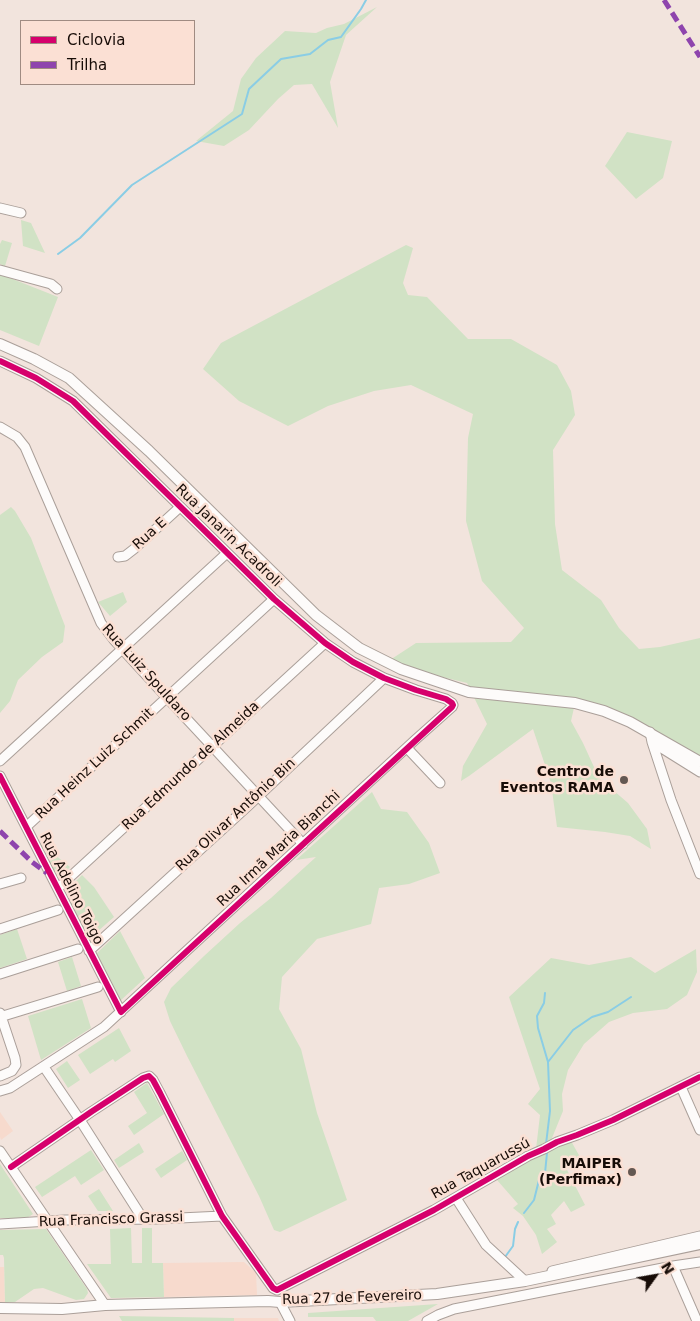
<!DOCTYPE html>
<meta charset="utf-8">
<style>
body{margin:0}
#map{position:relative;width:700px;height:1321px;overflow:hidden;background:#f2e4dd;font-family:"DejaVu Sans",sans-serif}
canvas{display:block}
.legend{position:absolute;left:20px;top:20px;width:175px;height:65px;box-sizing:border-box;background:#fbe0d4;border:1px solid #a08b82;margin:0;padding:6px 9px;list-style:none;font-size:15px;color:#170c07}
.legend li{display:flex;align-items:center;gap:10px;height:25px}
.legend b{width:25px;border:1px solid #a08b82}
.north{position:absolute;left:630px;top:1251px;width:50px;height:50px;-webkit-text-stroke:4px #fbe0d4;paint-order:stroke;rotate:58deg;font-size:14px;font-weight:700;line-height:20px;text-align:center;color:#170c07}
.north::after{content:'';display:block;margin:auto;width:18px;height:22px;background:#170c07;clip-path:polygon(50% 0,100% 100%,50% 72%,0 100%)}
</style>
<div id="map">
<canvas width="700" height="1321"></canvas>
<ul class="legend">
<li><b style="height:6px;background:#d6006c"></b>Ciclovia</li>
<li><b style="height:6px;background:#8e44ad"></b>Trilha</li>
</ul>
<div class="north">N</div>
</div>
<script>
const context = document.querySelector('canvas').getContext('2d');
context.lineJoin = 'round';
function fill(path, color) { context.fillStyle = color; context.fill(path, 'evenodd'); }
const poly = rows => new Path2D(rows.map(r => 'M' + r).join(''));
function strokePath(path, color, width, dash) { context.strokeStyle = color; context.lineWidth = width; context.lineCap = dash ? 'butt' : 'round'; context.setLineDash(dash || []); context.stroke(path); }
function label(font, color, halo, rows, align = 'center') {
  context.font = font + ' "DejaVu Sans",sans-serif'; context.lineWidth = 5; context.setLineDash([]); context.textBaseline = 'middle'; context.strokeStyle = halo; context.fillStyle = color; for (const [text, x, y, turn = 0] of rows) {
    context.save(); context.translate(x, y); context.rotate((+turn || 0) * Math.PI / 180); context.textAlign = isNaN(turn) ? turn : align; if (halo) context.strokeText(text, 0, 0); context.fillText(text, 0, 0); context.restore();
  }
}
const built = poly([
 [0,1112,13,1131,1,1140,0,1137],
 [244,1262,256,1273,257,1295,164,1297,163,1263],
 [0,1267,4,1267,5,1303,0,1303],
 [234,1318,278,1318,279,1321,234,1321]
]);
const green = poly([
 [377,7,346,35,330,82,338,128,312,84,294,85,278,99,249,130,224,146,196,141,233,111,241,79,256,58,285,31,316,33,327,28,344,24],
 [627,132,672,141,663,178,636,199,605,166],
 [21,220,31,223,45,253,23,246],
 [2,240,12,243,5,266,0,264,0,244],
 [406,245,413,248,403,283,408,295,427,297,468,339,511,339,557,365,571,391,575,415,553,450,555,524,562,570,601,600,619,628,639,649,660,647,700,638,700,757,632,717,607,707,576,699,571,721,583,743,599,778,628,803,647,829,651,849,630,836,605,832,557,827,551,783,533,729,469,776,461,781,463,766,487,724,467,683,401,667,390,660,416,643,511,642,524,628,482,581,466,521,468,438,473,414,411,385,374,391,328,406,288,426,239,401,203,369,221,343],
 [0,274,58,297,39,346,0,330],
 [11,507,15,511,31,538,65,626,63,642,42,657,18,680,10,701,0,713,0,515],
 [123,592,127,602,110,616,98,602],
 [372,792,381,809,407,812,429,843,440,873,409,884,379,888,371,924,317,939,282,977,279,1009,301,1049,317,1113,347,1200,280,1232,274,1230,259,1196,187,1056,170,1021,164,1002,171,988,204,956,240,923,271,898,316,857,296,860],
 [39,842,70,867,59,878,57,877],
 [82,875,94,887,114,917,89,939,65,892],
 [17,929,27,959,0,968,0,935],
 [120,931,145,978,120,1001,96,954],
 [696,949,697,972,687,995,667,1009,633,1013,609,1022,584,1044,568,1070,562,1094,563,1111,552,1138,559,1147,571,1141,580,1157,564,1164,585,1205,571,1212,564,1201,551,1215,556,1224,547,1229,557,1242,542,1254,536,1235,523,1216,513,1208,518,1204,497,1180,527,1159,536,1149,540,1115,528,1104,540,1089,509,997,551,958,589,965,631,957,655,973],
 [72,957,81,986,67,991,58,962],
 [82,999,91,1028,41,1060,28,1016],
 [119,1028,131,1051,115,1062,113,1059,90,1074,78,1055],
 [67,1061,80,1080,68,1088,56,1069],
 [147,1083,164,1114,134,1135,128,1126,147,1113,134,1092],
 [139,1143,144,1152,119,1168,114,1160],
 [91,1150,104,1170,81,1185,75,1176,42,1197,35,1187],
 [182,1151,187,1160,161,1178,155,1169],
 [0,1164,33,1214,30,1216,26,1218,0,1218],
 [99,1189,113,1211,98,1211,88,1196],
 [131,1228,132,1263,142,1263,142,1228,152,1228,152,1263,163,1263,164,1297,111,1298,87,1264,111,1264,110,1229],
 [46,1229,87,1289,88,1293,84,1299,76,1300,43,1288,34,1289,15,1302,5,1303,4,1258,3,1255,0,1255,0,1230],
 [438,1304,408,1321,376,1321,373,1317,308,1317,308,1313],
 [119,1316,234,1318,234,1321,122,1321]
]);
const stream = poly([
 [58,254,80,238,132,185,242,114,249,89,281,59,310,54,328,40,341,37,361,9,366,0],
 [545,993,544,1003,537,1016,538,1028,548,1062,550,1111,546,1144],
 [548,1062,573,1030,592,1017,608,1012,631,997],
 [524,1213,534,1200,539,1180,545,1173,547,1153],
 [505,1257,513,1246,515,1229,518,1222]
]);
const minor = poly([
 [0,208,21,213],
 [0,270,51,284,57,289],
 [0,361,36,378,73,401,274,599,325,643,353,662,384,678,416,690,446,699,452,703,453,705,452,707,415,740,104,1027,10,1088,0,1091],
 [0,427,17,437,25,447,101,623,114,640,158,688,303,844],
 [118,557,125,556,134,549,180,507],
 [650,732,652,742,671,800,700,874],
 [652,742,700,772],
 [407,748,440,783],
 [0,761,227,553],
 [0,776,121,1012],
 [26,827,274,599],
 [0,884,21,878],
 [58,888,325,643],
 [0,929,58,910],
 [89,951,248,806,384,678],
 [0,974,78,949],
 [0,1017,98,987],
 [44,1067,80,1120,143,1219],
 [0,1076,12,1071,16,1065,15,1058,0,1013],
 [681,1087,700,1130],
 [0,1151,105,1305],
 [11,1167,91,1112,143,1078,149,1076,153,1080,160,1093,222,1216,273,1288,277,1290,434,1210,528,1156,544,1149,557,1142,577,1135,613,1120,700,1077],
 [456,1198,486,1245,525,1281],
 [0,1224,65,1220,159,1219,222,1216],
 [673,1266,697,1321],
 [552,1271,700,1236],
 [280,1302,290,1321],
 [427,1321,438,1315,454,1309,673,1266,700,1262]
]);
const major = poly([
 [0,344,34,359,69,378,149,451,316,615,359,648,401,669,469,692,575,703,604,711,630,722,700,762],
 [0,1308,62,1309,105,1305,268,1301,280,1302,437,1294,525,1281,700,1244]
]);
const quiet = poly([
 [664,0,700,57],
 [0,831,32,862,47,873]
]);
const cycleway = poly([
 [0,361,36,378,73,401,274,599,325,643,353,662,384,678,416,690,446,699,452,703,453,705,452,707,121,1012,0,776],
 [11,1167,91,1112,143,1078,149,1076,153,1080,160,1093,222,1216,273,1288,277,1290,434,1210,528,1156,544,1149,557,1142,577,1135,613,1120,700,1077]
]);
const markers = [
 [624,780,5,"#645852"],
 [632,1172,5,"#645852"]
];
const streetNames = [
 ["Rua E",150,534,-42],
 ["Rua Janarin Acadroli",228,536,44],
 ["Rua Luiz Spuldaro",146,673,48],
 ["Rua Heinz Luiz Schmit",95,764,-43],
 ["Rua Edmundo de Almeida",191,766,-43],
 ["Rua Olivar Antônio Bin",236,815,-43],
 ["Rua Irmã Maria Bianchi",279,849,-43],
 ["Rua Adelino Toigo",71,889,63],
 ["Rua Taquarussú",481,1169,-29],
 ["Rua Francisco Grassi",111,1220,-2],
 ["Rua 27 de Fevereiro",352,1298,-2]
];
const poiNames = [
 ["Centro de",614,772],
 ["Eventos RAMA",614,788],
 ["MAIPER",622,1164],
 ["(Perfimax)",622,1180]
];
fill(built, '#f7dacd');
fill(green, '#d1e2c5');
strokePath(stream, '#8acde5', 2);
strokePath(minor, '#aa9f99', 11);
strokePath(major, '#aa9f99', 12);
strokePath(minor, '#fdfbfa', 9);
strokePath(major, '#fdfbfa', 10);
strokePath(quiet, '#8e44ad', 5, [10, 5]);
strokePath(cycleway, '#d6006c', 6);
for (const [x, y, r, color] of markers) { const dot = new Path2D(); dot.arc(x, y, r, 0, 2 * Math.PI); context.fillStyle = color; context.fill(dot); strokePath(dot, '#fbe0d4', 2); }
label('14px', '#170c07', '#fbe0d4', streetNames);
label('bold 14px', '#170c07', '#fbe0d4', poiNames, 'right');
</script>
